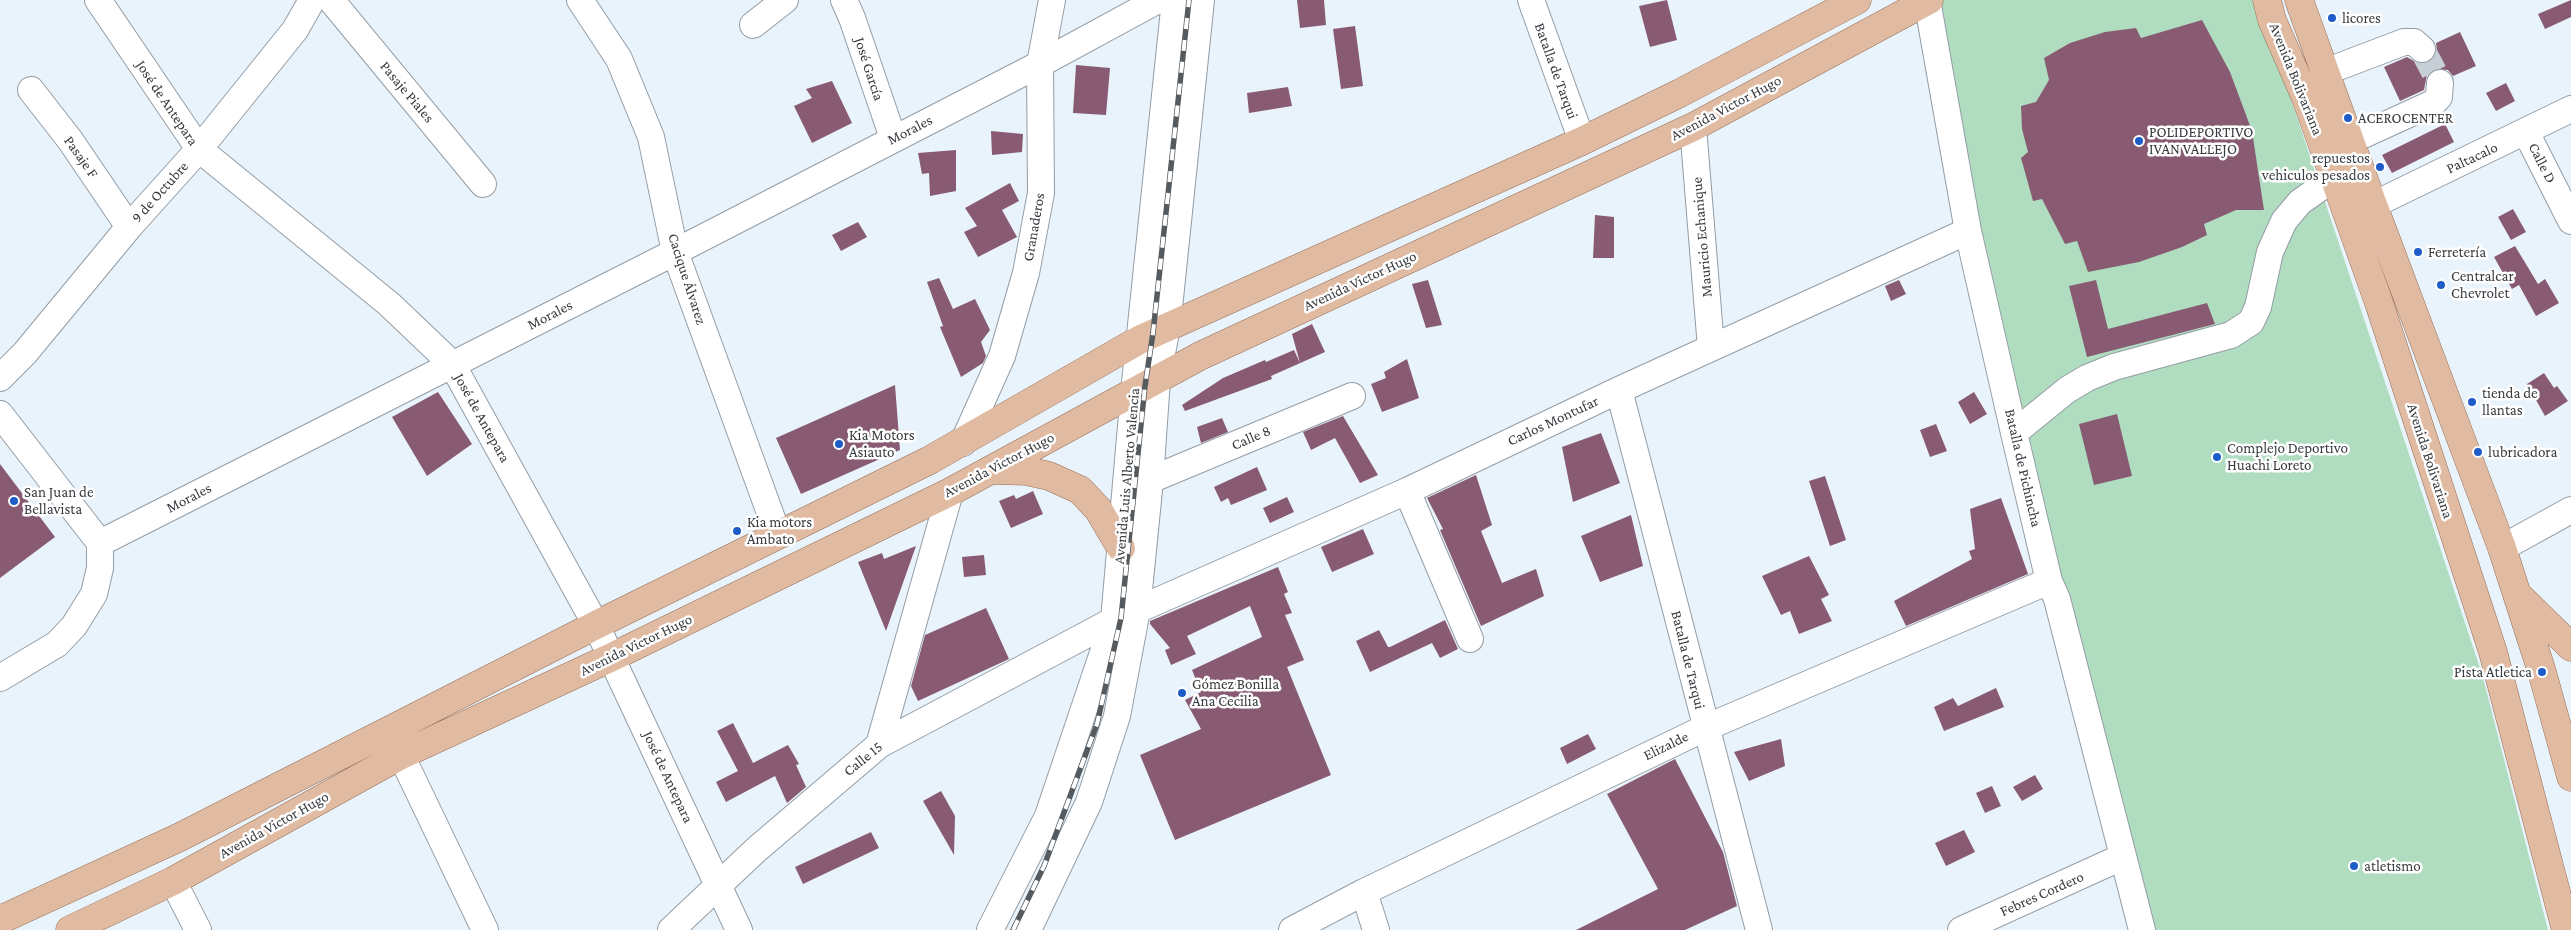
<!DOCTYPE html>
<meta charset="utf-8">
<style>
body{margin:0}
canvas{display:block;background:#e9f3fc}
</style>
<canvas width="2571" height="930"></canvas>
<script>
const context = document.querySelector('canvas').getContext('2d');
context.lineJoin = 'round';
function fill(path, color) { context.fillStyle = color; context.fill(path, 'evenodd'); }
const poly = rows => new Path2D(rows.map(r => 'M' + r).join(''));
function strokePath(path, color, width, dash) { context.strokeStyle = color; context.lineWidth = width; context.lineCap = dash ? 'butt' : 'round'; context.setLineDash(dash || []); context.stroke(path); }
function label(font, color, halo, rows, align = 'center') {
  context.font = font + ' "Crimson Pro",serif'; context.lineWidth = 5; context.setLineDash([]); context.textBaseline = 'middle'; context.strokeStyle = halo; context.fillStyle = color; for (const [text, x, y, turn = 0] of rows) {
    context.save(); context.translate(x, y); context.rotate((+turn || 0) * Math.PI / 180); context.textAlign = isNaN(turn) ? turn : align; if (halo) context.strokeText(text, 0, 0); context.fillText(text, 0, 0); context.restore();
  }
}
const green = poly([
 [1929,0,2258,0,2482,674,2548,930,2141,930,2122,857]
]);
const building = poly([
 [1297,0,1324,0,1326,25,1300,28],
 [1667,0,1677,40,1650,47,1639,6],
 [2571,0,2571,17,2545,29,2538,14],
 [2202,20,2230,72,2252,131,2264,210,2236,210,2204,224,2207,235,2182,247,2139,262,2088,272,2077,241,2065,244,2042,199,2033,201,2021,158,2028,152,2022,129,2021,106,2036,102,2049,80,2044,58,2070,43,2105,32,2136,28,2141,38],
 [1355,26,1363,86,1341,89,1333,29],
 [2460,32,2476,66,2453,76,2448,70,2434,69,2427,75,2424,90,2400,101,2384,67,2407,57,2419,64,2427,63,2437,52,2436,43],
 [1076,65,1110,68,1106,115,1073,113],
 [832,81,852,123,812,143,794,106,812,98,806,89],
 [2506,83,2515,101,2496,111,2486,93],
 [1288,87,1292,106,1249,113,1247,93],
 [2445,124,2454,142,2392,173,2382,155],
 [991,131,1023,134,1022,152,992,155],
 [956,150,956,191,930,196,929,173,922,174,918,153],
 [1010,183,1019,201,1002,210,1017,237,978,257,964,232,977,226,965,208],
 [2513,209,2526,232,2511,240,2498,217],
 [1595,215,1614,217,1614,258,1593,258],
 [858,222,867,237,841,251,832,235],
 [2515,246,2538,284,2545,279,2559,303,2536,316,2519,285,2512,289,2494,257],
 [939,278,953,309,975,299,990,330,981,342,986,356,983,363,961,377,940,327,943,326,927,282],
 [1428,280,1442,325,1426,328,1412,284],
 [1899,280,1906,294,1891,301,1885,286],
 [2096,280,2108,329,2207,303,2215,324,2087,357,2069,286],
 [1312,324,1325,352,1271,376,1272,379,1185,411,1182,405,1223,378,1265,360,1266,362,1294,350,1300,363,1292,334],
 [1407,359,1419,398,1382,412,1371,384,1386,378,1384,372],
 [2544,373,2554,388,2557,386,2568,401,2545,416,2527,384],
 [895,385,900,450,801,494,776,438],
 [438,392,472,444,427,476,392,417],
 [1974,392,1987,414,1970,424,1958,402],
 [2117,414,2132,476,2094,485,2079,424],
 [1343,416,1378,475,1360,483,1335,438,1311,450,1303,432],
 [1222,418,1228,432,1201,443,1197,427],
 [1936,424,1947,451,1930,457,1920,430],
 [1601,433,1620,483,1573,502,1562,447],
 [0,464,55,537,0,578],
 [1257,467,1267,490,1231,505,1228,498,1221,502,1214,487],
 [1476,475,1492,525,1481,531,1502,583,1536,569,1544,596,1481,626,1440,530,1443,529,1427,498],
 [1825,476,1846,540,1830,546,1809,481],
 [1033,491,1043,514,1011,528,999,501,1014,495,1016,499],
 [1287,497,1294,512,1270,523,1263,508],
 [2001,498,2028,574,1906,626,1894,601,1972,559,1969,551,1975,549,1970,509],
 [1631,515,1643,566,1600,582,1581,536],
 [1363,529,1374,554,1332,572,1321,547],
 [916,546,886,631,858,562,882,553,884,559],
 [984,555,986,575,964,577,962,557],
 [1809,556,1829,595,1821,599,1832,621,1799,634,1790,611,1781,615,1762,576],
 [1278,567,1288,592,1284,594,1292,613,1285,615,1304,660,1287,667,1331,775,1175,840,1140,755,1201,729,1185,700,1201,692,1192,670,1262,637,1250,606,1187,636,1196,654,1171,665,1165,650,1170,648,1150,624,1150,621],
 [986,608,1009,659,918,701,911,686,925,635],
 [1445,620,1458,649,1440,658,1432,643,1370,672,1356,641,1379,630,1388,647,1390,647],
 [1996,688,2004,707,1944,731,1934,707,1953,698,1958,706],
 [733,723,753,763,788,745,799,764,796,765,806,787,787,803,775,776,726,802,716,782,738,771,717,731],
 [1588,734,1596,749,1567,764,1560,748],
 [1781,739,1785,766,1749,781,1734,752],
 [1675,759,1723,852,1737,906,1685,930,1576,930,1658,889,1607,794],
 [2035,775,2043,789,2022,801,2013,787],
 [1992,786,2001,806,1985,813,1976,793],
 [941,791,955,816,954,855,923,801],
 [1964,830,1975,852,1946,866,1935,843],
 [871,832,879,848,803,884,795,867]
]);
const minorTunnel = poly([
 [2422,49,2440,83]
]);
const minor = poly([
 [98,0,199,149,389,304,452,364,596,625,739,930],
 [331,0,483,184],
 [580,0,619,59,651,137,675,252,778,535],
 [844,0,852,18,893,138],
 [1531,0,1582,141],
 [1927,0,1968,231,2014,433,2049,581,2057,599,2142,930],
 [753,25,785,0],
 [2325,72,2404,42,2414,42,2422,49],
 [31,90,70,140,129,227],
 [1693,127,1711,348],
 [2526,132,2571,221],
 [2350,141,2433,103,2439,97,2440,83],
 [2373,205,2571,109],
 [0,378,25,353,129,227,200,148,295,30,312,0],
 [1619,390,1759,930],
 [0,414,100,543],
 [2014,433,2067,390,2087,378,2114,367,2231,335,2251,322,2258,307,2270,252,2284,221,2300,202,2334,178],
 [963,443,1002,356,1026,273,1041,193,1040,64,1052,0],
 [1150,480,1352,396],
 [1407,491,1470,639],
 [2502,548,2571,510],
 [1137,610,1407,491,1619,390,1968,231],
 [0,678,57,644,74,626,94,594,100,568,100,543,675,252,1040,64,1158,0],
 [879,745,950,492],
 [401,755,485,930],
 [173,881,198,930],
 [1364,892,1376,930],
 [671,930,757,849,879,745,1114,620],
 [990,930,1048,816,1114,620,1134,392,1175,0],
 [1028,930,1089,802,1117,716,1137,610,1150,480,1157,379,1167,327,1201,0],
 [1292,930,1364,892,1705,728,2049,581],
 [1961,930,2122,857]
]);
const major = poly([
 [2267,0,2272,20,2306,98,2379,303,2493,652,2566,930],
 [2299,0,2373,205,2502,548,2542,672,2571,777],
 [991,470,1027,471,1049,476,1080,490,1098,509,1121,548],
 [2520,597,2571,647],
 [0,920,180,837,596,625,930,460,1141,339,1582,141,1680,93,1857,0],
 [70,930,173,881,401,755,612,657,950,492,1200,356,1693,127,1929,0]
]);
const rail = poly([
 [1013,930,1044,866,1097,724,1121,618,1145,386,1153,333,1189,0]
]);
const markers = [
 [2332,18,5,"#1e5cc8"],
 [2348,118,5,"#1e5cc8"],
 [2139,141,5,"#1e5cc8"],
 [2380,167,5,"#1e5cc8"],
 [2418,252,5,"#1e5cc8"],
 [2441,285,5,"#1e5cc8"],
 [2472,402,5,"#1e5cc8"],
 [839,444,5,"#1e5cc8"],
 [2478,452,5,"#1e5cc8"],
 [2217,457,5,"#1e5cc8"],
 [14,501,5,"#1e5cc8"],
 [737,531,5,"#1e5cc8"],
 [2542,672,5,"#1e5cc8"],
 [1182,693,5,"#1e5cc8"],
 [2354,866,5,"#1e5cc8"]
];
const poiNames = [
 ["licores",2342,18],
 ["ACEROCENTER",2358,118],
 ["POLIDEPORTIVO",2149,132],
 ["IVAN VALLEJO",2149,149],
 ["repuestos",2370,158,"right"],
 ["vehiculos pesados",2370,175,"right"],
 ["Ferretería",2428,252],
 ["Centralcar",2451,276],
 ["Chevrolet",2451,293],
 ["tienda de",2482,393],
 ["llantas",2482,410],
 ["Kia Motors",849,435],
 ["Asiauto",849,452],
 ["Complejo Deportivo",2227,448],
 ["Huachi Loreto",2227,465],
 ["lubricadora",2488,452],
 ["San Juan de",24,492],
 ["Bellavista",24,509],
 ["Kia motors",747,522],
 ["Ambato",747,539],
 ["Pista Atletica",2532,672,"right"],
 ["Gómez Bonilla",1192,684],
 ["Ana Cecilia",1192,701],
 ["atletismo",2364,866]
];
const streetNames = [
 ["José García",869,69,72],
 ["Batalla de Tarqui",1556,71,70],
 ["Avenida Bolivariana",2296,79,68],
 ["Pasaje Piales",407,92,50],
 ["José de Antepara",167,103,56],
 ["Avenida Victor Hugo",1726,108,-28],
 ["Morales",910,130,-27],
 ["Pasaje F",81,157,55],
 ["Paltacalo",2472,158,-25],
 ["Calle D",2542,163,63],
 ["9 de Octubre",160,192,-48],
 ["Granaderos",1034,227,-80],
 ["Mauricio Echanique",1702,237,-95],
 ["Cacique Álvarez",687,279,72],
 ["Avenida Victor Hugo",1360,281,-25],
 ["Morales",550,315,-27],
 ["José de Antepara",482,418,61],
 ["Carlos Montufar",1553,421,-25],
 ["Calle 8",1251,438,-23],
 ["Avenida Bolivariana",2430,461,72],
 ["Avenida Victor Hugo",999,465,-28],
 ["Batalla de Pichincha",2023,468,77],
 ["Avenida Luis Alberto Valencia",1127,476,-85],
 ["Morales",189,498,-27],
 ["Avenida Victor Hugo",636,645,-26],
 ["Batalla de Tarqui",1688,660,76],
 ["Elizalde",1666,746,-26],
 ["Calle 15",863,759,-39],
 ["José de Antepara",668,777,65],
 ["Avenida Victor Hugo",274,825,-29],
 ["Febres Cordero",2042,894,-24]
];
fill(green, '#b0ddc0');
fill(building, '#885b73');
strokePath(minorTunnel, '#c6ced6', 26, [26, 13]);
strokePath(minor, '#939da5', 28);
strokePath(major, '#987057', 29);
strokePath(minor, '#fff', 26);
strokePath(major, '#e0baa1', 28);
strokePath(rail, '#555a5e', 5.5);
strokePath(rail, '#fff', 4, [11]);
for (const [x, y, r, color] of markers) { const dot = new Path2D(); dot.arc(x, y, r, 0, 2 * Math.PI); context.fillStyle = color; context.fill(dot); strokePath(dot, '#fff', 2); }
label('15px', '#383c40', '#fff', poiNames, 'left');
label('15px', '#383c40', '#fff', streetNames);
</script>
